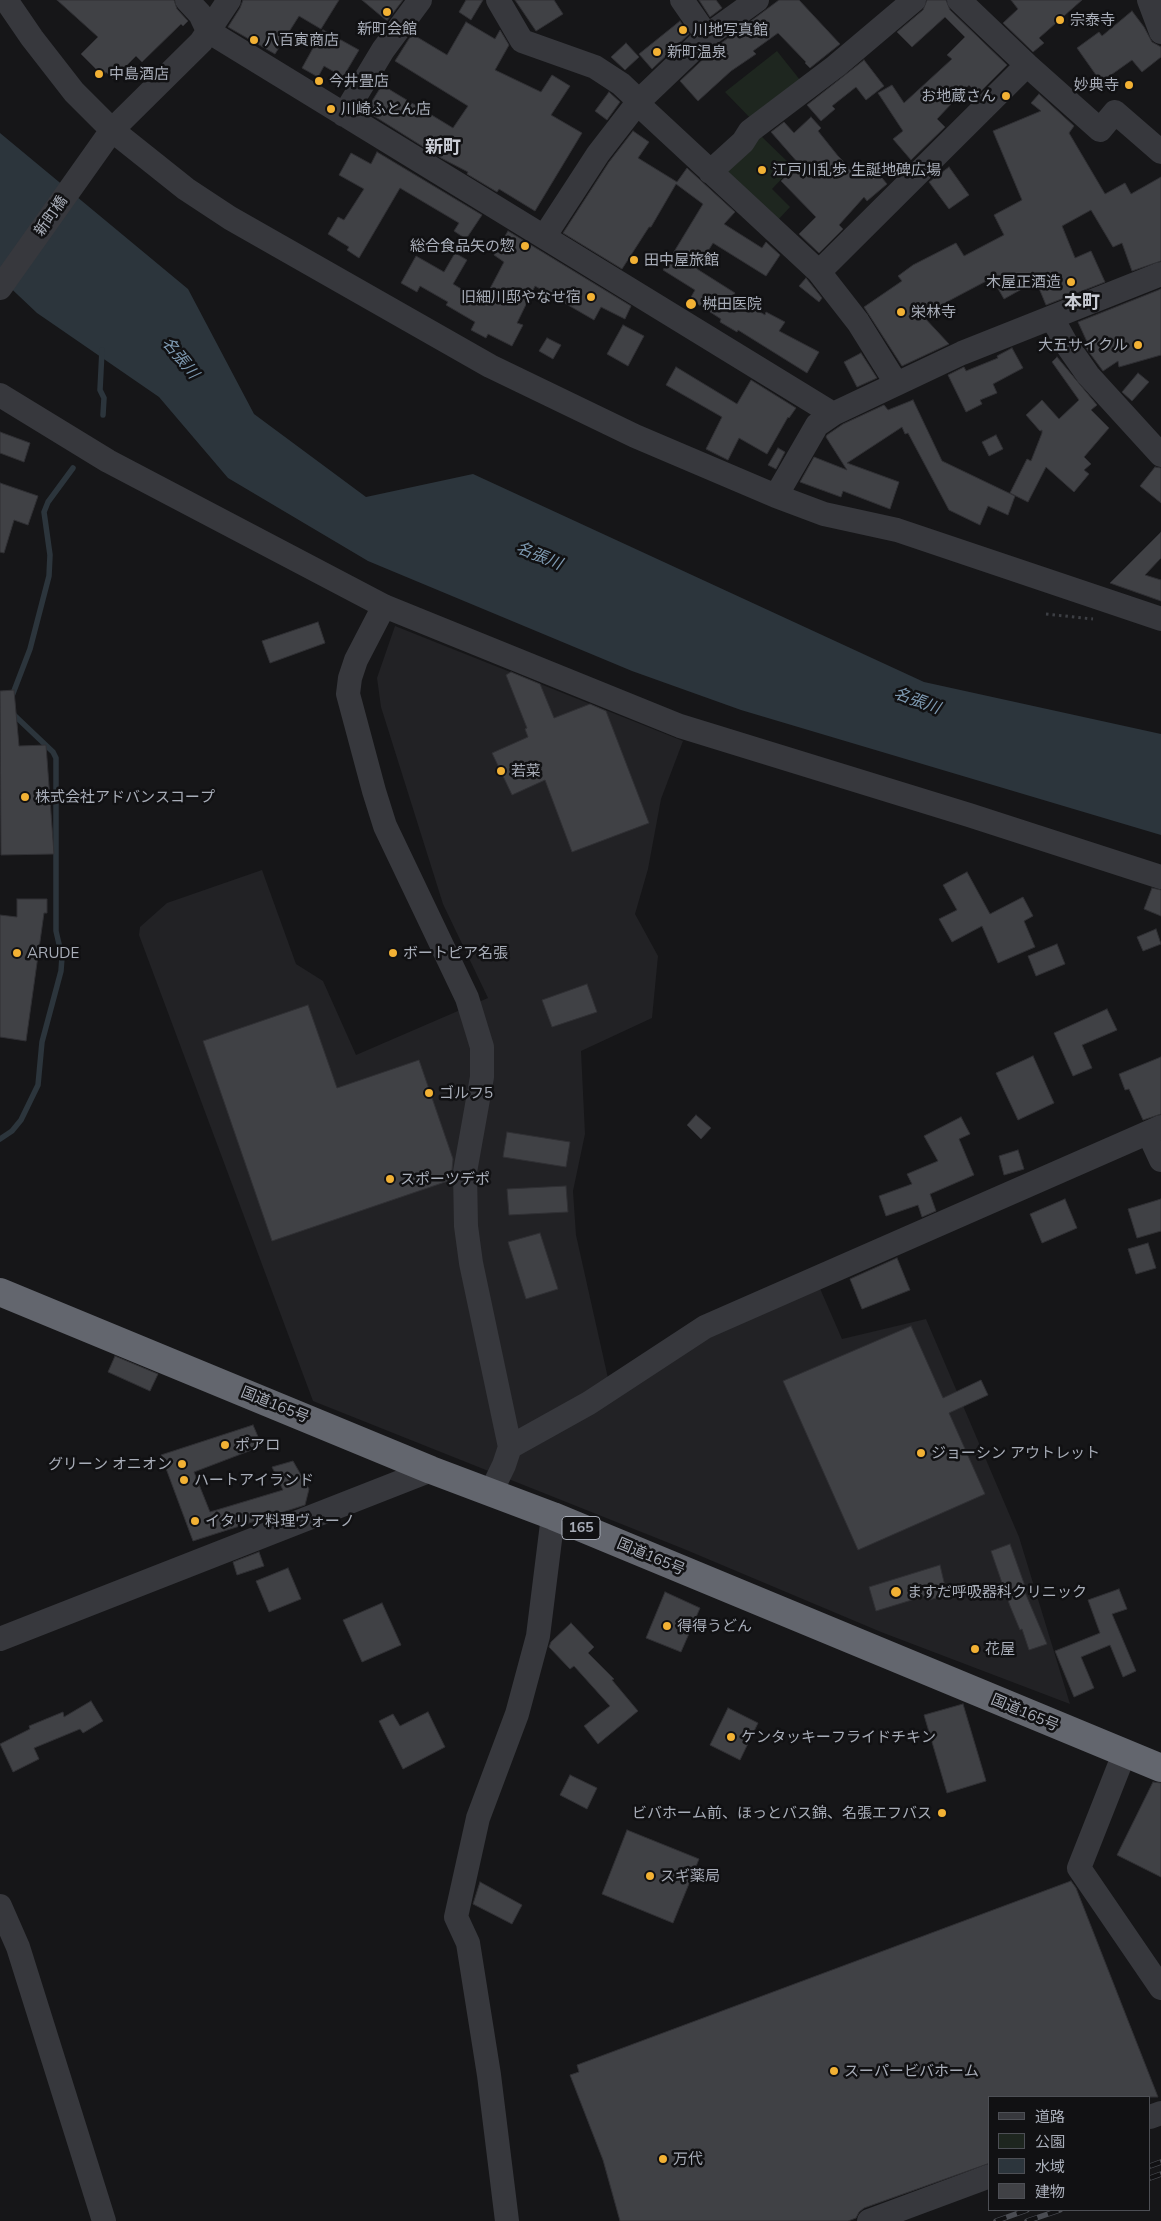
<!DOCTYPE html>
<meta charset="utf-8">
<style>
body{margin:0}
#map{position:relative;width:1161px;height:2221px;overflow:hidden;background:#161618;font-family:Mulish,"Noto Sans JP",sans-serif}
canvas{display:block}
.legend{position:absolute;left:988px;top:2096px;width:162px;height:115px;box-sizing:border-box;background:#111113;border:1px solid #4d4f55;margin:0;padding:6px 9px;list-style:none;font-size:15px;color:#a8adb8}
.legend li{display:flex;align-items:center;gap:10px;height:25px}
.legend b{width:25px;border:1px solid #4d4f55}
</style>
<div id="map">
<canvas width="1161" height="2221"></canvas>
<ul class="legend">
<li><b style="height:6px;background:#37383d"></b>道路</li>
<li><b style="height:14px;background:#1e261f"></b>公園</li>
<li><b style="height:14px;background:#2c353c"></b>水域</li>
<li><b style="height:14px;background:#404145"></b>建物</li>
</ul>
</div>
<script>
const context = document.querySelector('canvas').getContext('2d');
context.lineJoin = 'round';
function fill(path, color) { context.fillStyle = color; context.fill(path, 'evenodd'); }
const poly = rows => new Path2D(rows.map(r => 'M' + r).join(''));
function strokePath(path, color, width, dash) { context.strokeStyle = color; context.lineWidth = width; context.lineCap = dash ? 'butt' : 'round'; context.setLineDash(dash || []); context.stroke(path); }
function label(font, color, halo, rows, align = 'center') {
  context.font = font + ' Mulish,"Noto Sans JP",sans-serif'; context.lineWidth = 5; context.setLineDash([]); context.textBaseline = 'middle'; context.strokeStyle = halo; context.fillStyle = color; for (const [text, x, y, turn = 0] of rows) {
    context.save(); context.translate(x, y); context.rotate((+turn || 0) * Math.PI / 180); context.textAlign = isNaN(turn) ? turn : align; if (halo) context.strokeText(text, 0, 0); context.fillText(text, 0, 0); context.restore();
  }
}
const built = poly([
 [395,626,683,741,661,799,648,869,635,914,658,956,652,1018,581,1051,585,1134,573,1191,576,1235,612,1396,710,1333,818,1284,842,1339,926,1319,1019,1537,1070,1704,881,1632,684,1549,313,1401,139,935,140,927,167,903,262,870,296,964,323,981,356,1055,488,998,443,904,381,707,377,678]
]);
const green = poly([
 [777,51,804,85,755,123,725,92],
 [760,135,793,167,772,189,790,207,777,221,724,171]
]);
const water = poly([
 [0,133,188,289,254,414,366,497,473,474,924,682,1161,734,1161,835,741,710,632,671,368,561,228,478,159,397,37,313,0,278]
]);
const stream = poly([
 [102,350,100,390,104,398,103,415],
 [12,696,30,649,49,576,50,555,44,512,48,502,73,468],
 [0,1139,12,1131,21,1120,38,1085,42,1042,61,971,62,957,56,931,56,758,53,752,13,714]
]);
const building = poly([
 [57,0,174,0,177,9,188,21,183,26,181,24,142,62,136,56,113,79,106,72,103,76,81,54,98,37,57,0],
 [243,0,339,0,321,29,299,16,275,54,228,27,240,8,243,0],
 [362,0,403,0,387,21,362,0],
 [466,0,483,0,471,20,459,12,466,0],
 [515,0,554,0,563,14,536,31,515,0],
 [699,0,716,0,722,8,710,17,699,0],
 [779,0,799,0,840,44,810,68,805,63,806,62,778,33,753,51,756,54,731,71,698,101,680,81,716,47,779,0],
 [927,0,946,0,950,10,1007,65,978,94,969,85,937,119,945,127,911,160,893,139,903,131,878,93,892,85,904,103,952,59,947,55,965,37,945,17,912,47,897,32,923,10,927,0],
 [1011,0,1082,0,1039,38,1044,43,1033,52,1003,23,1018,9,1011,0],
 [1132,11,1144,27,1152,42,1161,47,1161,57,1142,72,1132,60,1101,82,1077,48,1099,32,1102,36,1132,11],
 [680,21,689,34,652,69,639,54,680,21],
 [466,22,495,39,500,30,509,45,495,70,541,92,552,75,570,86,551,115,582,133,535,211,499,189,497,192,467,174,468,172,441,158,366,111,382,85,453,128,468,106,395,61,412,34,447,55,466,22],
 [323,30,359,50,343,77,324,66,318,77,302,68,323,30],
 [626,43,639,57,625,70,611,57,626,43],
 [864,60,884,86,866,100,856,87,832,106,835,109,821,121,807,105,864,60],
 [609,92,620,102,607,120,595,111,609,92],
 [1039,94,1074,126,1069,133,1105,194,1125,183,1131,194,1161,177,1161,261,1132,271,1122,243,1113,247,1091,210,1062,226,1075,258,1091,251,1105,282,1046,305,1036,281,1004,299,992,278,922,315,949,344,902,366,864,307,902,281,898,276,913,265,956,243,964,256,1004,235,994,215,1022,200,993,131,1041,111,1031,103,1039,94],
 [811,117,821,128,818,131,838,156,860,178,873,167,887,184,867,201,864,197,839,225,843,229,819,253,799,234,816,217,781,181,799,164,771,132,784,122,794,133,811,117],
 [633,131,649,142,638,158,677,182,687,168,735,212,724,224,762,248,766,242,780,255,766,276,713,243,697,269,735,293,733,296,765,315,766,312,785,322,779,331,819,352,807,373,738,330,737,332,720,322,721,319,690,299,695,290,663,270,703,204,676,184,651,227,649,227,622,269,563,233,609,162,633,131],
 [377,152,482,215,466,239,454,231,459,223,400,188,359,258,347,250,349,247,328,234,338,217,344,220,364,189,339,175,351,153,371,164,377,152],
 [949,167,969,195,949,209,929,182,949,167],
 [508,231,631,306,625,319,601,307,594,320,535,286,517,323,523,325,512,346,488,334,486,338,471,330,475,322,446,305,448,302,420,286,417,292,401,283,416,256,444,272,455,253,467,260,453,284,483,302,504,262,494,255,508,231],
 [806,278,822,298,819,302,799,286,806,278],
 [1161,289,1161,355,1119,367,1118,361,1103,371,1086,348,1089,346,1078,322,1161,289],
 [623,325,644,336,628,366,607,354,623,325],
 [547,338,561,345,553,359,539,351,547,338],
 [1012,348,1023,368,993,384,997,393,980,400,982,404,966,412,948,375,964,367,966,371,998,358,997,356,1012,348],
 [861,353,877,378,857,387,844,362,861,353],
 [1057,357,1097,405,1091,410,1109,428,1084,457,1091,464,1084,470,1089,474,1074,492,1046,467,1028,502,1010,493,1027,459,1031,461,1042,433,1042,430,1040,431,1026,415,1042,400,1059,419,1079,400,1052,362,1057,357],
 [676,367,737,404,751,380,796,408,789,418,788,417,767,454,739,438,728,460,706,449,722,417,666,385,676,367],
 [1138,373,1149,382,1132,401,1122,392,1138,373],
 [913,400,942,461,1015,496,1008,515,988,506,980,525,949,510,908,433,905,434,902,427,847,463,899,482,890,509,843,491,841,497,800,482,814,457,847,470,826,437,827,435,843,424,884,405,888,410,913,400],
 [0,432,30,443,24,462,0,453,0,432],
 [996,435,1003,449,989,456,982,442,996,435],
 [778,448,785,452,776,469,768,465,778,448],
 [1155,467,1161,468,1161,503,1140,486,1155,467],
 [0,483,38,496,28,525,14,520,4,553,0,552,0,483],
 [1161,532,1161,558,1145,575,1161,580,1161,601,1110,583,1161,532],
 [318,622,325,643,270,663,262,641,318,622],
 [511,672,540,684,554,718,590,704,606,711,649,823,572,852,545,780,512,795,492,753,528,737,525,729,527,728,506,675,511,672],
 [14,690,19,746,46,745,54,854,1,855,0,691,14,690],
 [967,872,990,914,1023,897,1033,916,1024,921,1035,947,998,963,982,926,952,942,939,919,957,910,943,885,967,872],
 [1152,888,1161,890,1161,916,1144,909,1152,888],
 [17,899,47,899,47,913,44,913,26,1041,0,1037,0,915,17,917,17,899],
 [1156,929,1161,944,1143,951,1137,937,1156,929],
 [1057,944,1065,964,1036,976,1028,956,1057,944],
 [587,984,597,1012,552,1027,542,1000,587,984],
 [308,1005,337,1088,419,1060,453,1159,451,1180,272,1241,203,1041,308,1005],
 [1107,1009,1117,1030,1082,1045,1092,1068,1073,1076,1054,1033,1107,1009],
 [1033,1056,1054,1103,1018,1120,996,1073,1033,1056],
 [1161,1057,1161,1114,1143,1120,1129,1089,1125,1090,1119,1074,1161,1057],
 [696,1115,711,1128,701,1139,687,1125,696,1115],
 [961,1117,970,1134,959,1139,974,1175,930,1194,936,1211,922,1217,918,1205,886,1216,879,1196,912,1184,907,1174,938,1161,924,1136,961,1117],
 [507,1132,570,1142,566,1167,503,1157,507,1132],
 [1018,1150,1024,1169,1004,1175,999,1156,1018,1150],
 [566,1186,568,1212,509,1215,507,1189,566,1186],
 [1065,1199,1077,1228,1042,1243,1030,1214,1065,1199],
 [1161,1199,1161,1231,1137,1238,1128,1209,1161,1199],
 [540,1233,558,1289,526,1299,508,1242,540,1233],
 [1148,1243,1156,1268,1136,1274,1128,1249,1148,1243],
 [897,1258,910,1290,862,1309,850,1279,897,1258],
 [911,1326,943,1398,981,1380,988,1395,949,1413,985,1494,858,1550,783,1381,911,1326],
 [115,1356,158,1374,150,1391,108,1372,115,1356],
 [253,1425,262,1446,194,1472,210,1512,283,1490,272,1467,293,1461,309,1489,305,1505,193,1541,161,1455,253,1425],
 [1010,1544,1026,1589,1024,1590,1047,1644,1029,1650,1022,1629,1020,1630,1010,1606,991,1551,1010,1544],
 [259,1552,264,1566,237,1575,233,1562,259,1552],
 [940,1565,947,1595,929,1600,928,1595,876,1611,869,1587,940,1565],
 [288,1568,301,1599,269,1612,256,1581,288,1568],
 [1119,1589,1127,1609,1112,1614,1136,1671,1123,1677,1110,1645,1081,1657,1094,1688,1074,1697,1055,1651,1100,1633,1088,1600,1119,1589],
 [665,1592,700,1608,681,1652,646,1638,665,1592],
 [382,1603,401,1645,362,1662,343,1620,382,1603],
 [571,1623,594,1647,588,1653,614,1679,612,1680,638,1711,598,1744,584,1726,610,1706,574,1666,570,1669,549,1647,551,1642,571,1623],
 [91,1701,103,1721,83,1733,80,1729,34,1748,39,1759,13,1772,0,1744,30,1729,29,1726,63,1712,64,1717,91,1701],
 [963,1704,986,1781,947,1793,924,1715,963,1704],
 [728,1708,758,1723,740,1760,710,1745,728,1708],
 [428,1712,445,1747,403,1769,379,1721,393,1714,400,1726,428,1712],
 [570,1775,597,1788,587,1809,560,1795,570,1775],
 [1153,1782,1161,1783,1161,1877,1117,1855,1153,1782],
 [627,1830,699,1859,673,1923,602,1894,627,1830],
 [1071,1881,1076,1888,1158,2097,990,2097,990,2163,864,2208,859,2212,856,2218,848,2221,620,2221,603,2160,570,2075,579,2072,577,2065,1071,1881],
 [480,1882,522,1905,512,1924,473,1904,480,1882]
]);
const path = poly([
 [1046,614,1093,619]
]);
const minor = poly([
 [6,0,32,38,74,92,112,130,186,189,230,218,490,366,635,436,776,496,817,425,833,414,962,353,1161,274],
 [187,0,200,14,208,31,833,414],
 [498,0,522,41,595,67,621,84,639,101],
 [682,0,707,36],
 [959,0,1027,65,1100,130,1115,112,1161,152],
 [1149,0,1161,32],
 [637,103,819,272,858,322,896,383],
 [344,115,383,50,420,0],
 [710,172,743,142,750,131,836,66,914,0],
 [544,237,598,154,639,101,707,36,757,0],
 [819,272,1027,65],
 [0,288,112,130,201,42,229,0],
 [1052,318,1067,345,1088,375,1161,455],
 [0,395,108,461,384,606,680,726,969,815,1161,877],
 [776,496,824,514,897,530,1161,619],
 [384,606,356,660,350,678,348,694,374,791,385,826,467,998,482,1047,482,1077,465,1172,466,1226,471,1263,510,1447,504,1465,491,1492],
 [1149,1134,1161,1160],
 [510,1447,589,1403,705,1327,1161,1127],
 [0,1639,431,1470],
 [1124,1754,1079,1868,1161,1988],
 [0,1906,18,1947,104,2221],
 [1150,2117,1161,2113],
 [507,2221,489,2075,468,1943,456,1917,478,1818,517,1714,538,1636,553,1516],
 [869,2221,990,2176]
]);
const highway = poly([
 [0,1292,431,1470,553,1516,1161,1768]
]);
const rail = poly([
 [1150,2166,1161,2162],
 [1150,2178,1161,2174],
 [996,2221,1027,2210],
 [1027,2221,1060,2210]
]);
const markers = [
 [387,12,5,"#f2b134"],
 [1060,20,5,"#f2b134"],
 [683,30,5,"#f2b134"],
 [254,40,5,"#f2b134"],
 [657,52,5,"#f2b134"],
 [99,74,5,"#f2b134"],
 [319,81,5,"#f2b134"],
 [1129,85,5,"#f2b134"],
 [1006,96,5,"#f2b134"],
 [331,109,5,"#f2b134"],
 [762,170,5,"#f2b134"],
 [525,246,5,"#f2b134"],
 [634,260,5,"#f2b134"],
 [1071,282,5,"#f2b134"],
 [591,297,5,"#f2b134"],
 [691,304,6,"#f2b134"],
 [901,312,5,"#f2b134"],
 [1138,345,5,"#f2b134"],
 [501,771,5,"#f2b134"],
 [25,797,5,"#f2b134"],
 [17,953,5,"#f2b134"],
 [393,953,5,"#f2b134"],
 [429,1093,5,"#f2b134"],
 [390,1179,5,"#f2b134"],
 [225,1445,5,"#f2b134"],
 [921,1453,5,"#f2b134"],
 [182,1464,5,"#f2b134"],
 [184,1480,5,"#f2b134"],
 [195,1521,5,"#f2b134"],
 [896,1592,6,"#f2b134"],
 [667,1626,5,"#f2b134"],
 [975,1649,5,"#f2b134"],
 [731,1737,5,"#f2b134"],
 [942,1813,5,"#f2b134"],
 [650,1876,5,"#f2b134"],
 [834,2071,5,"#f2b134"],
 [663,2159,5,"#f2b134"]
];
const shields = [
 [581,1528,38]
];
const shieldNames = [
 ["165",581,1528]
];
const poiNames = [
 ["宗泰寺",1070,20],
 ["新町会館",387,29,"center"],
 ["川地写真館",693,30],
 ["八百寅商店",264,40],
 ["新町温泉",667,52],
 ["中島酒店",109,74],
 ["今井畳店",329,81],
 ["妙典寺",1119,85,"right"],
 ["お地蔵さん",996,96,"right"],
 ["川崎ふとん店",341,109],
 ["江戸川乱歩 生誕地碑広場",772,170],
 ["総合食品矢の惣",515,246,"right"],
 ["田中屋旅館",644,260],
 ["木屋正酒造",1061,282,"right"],
 ["旧細川邸やなせ宿",581,297,"right"],
 ["桝田医院",702,304],
 ["栄林寺",911,312],
 ["大五サイクル",1128,345,"right"],
 ["若菜",511,771],
 ["株式会社アドバンスコープ",35,797],
 ["ARUDE",27,953],
 ["ボートピア名張",403,953],
 ["ゴルフ5",439,1093],
 ["スポーツデポ",400,1179],
 ["ポアロ",235,1445],
 ["ジョーシン アウトレット",931,1453],
 ["グリーン オニオン",172,1464,"right"],
 ["ハートアイランド",194,1480],
 ["イタリア料理ヴォーノ",205,1521],
 ["ますだ呼吸器科クリニック",907,1592],
 ["得得うどん",677,1626],
 ["花屋",985,1649],
 ["ケンタッキーフライドチキン",741,1737],
 ["ビバホーム前、ほっとバス錦、名張エフバス",932,1813,"right"],
 ["スギ薬局",660,1876],
 ["スーパービバホーム",844,2071],
 ["万代",673,2159]
];
const streetNames = [
 ["新町橋",51,216,-55],
 ["国道165号",275,1405,22],
 ["国道165号",651,1557,23],
 ["国道165号",1025,1713,23]
];
const waterNames = [
 ["名張川",180,358,51],
 ["名張川",539,556,22],
 ["名張川",917,701,20]
];
const quarterNames = [
 ["新町",443,148],
 ["本町",1082,303]
];
fill(built, '#222225');
fill(green, '#1e261f');
fill(water, '#2c353c');
strokePath(stream, '#2c353c', 5.5);
fill(building, '#404145');
strokePath(building, '#303034', 1);
strokePath(path, '#3d3f44', 3, [2.5, 4]);
strokePath(minor, '#37383d', 24);
strokePath(highway, '#63666e', 28);
strokePath(rail, '#4a4c52', 5.5);
strokePath(rail, '#111113', 4, [11]);
for (const [x, y, r, color] of markers) { const dot = new Path2D(); dot.arc(x, y, r, 0, 2 * Math.PI); context.fillStyle = color; context.fill(dot); strokePath(dot, '#111113', 2); }
for (const [x, y, w] of shields) { const box = new Path2D(); box.roundRect(x - w / 2, y - 11.5, w, 23, 4); context.fillStyle = '#111113'; context.fill(box); strokePath(box, '#a8adb8', 1); }
label('bold 14px', '#a8adb8', null, shieldNames);
label('15px', '#a8adb8', '#111113', poiNames, 'left');
label('15px', '#a8adb8', '#111113', streetNames);
label('italic 16px', '#7f9bb3', '#111113', waterNames);
label('bold 18px', '#c9ccd4', '#111113', quarterNames);
</script>
